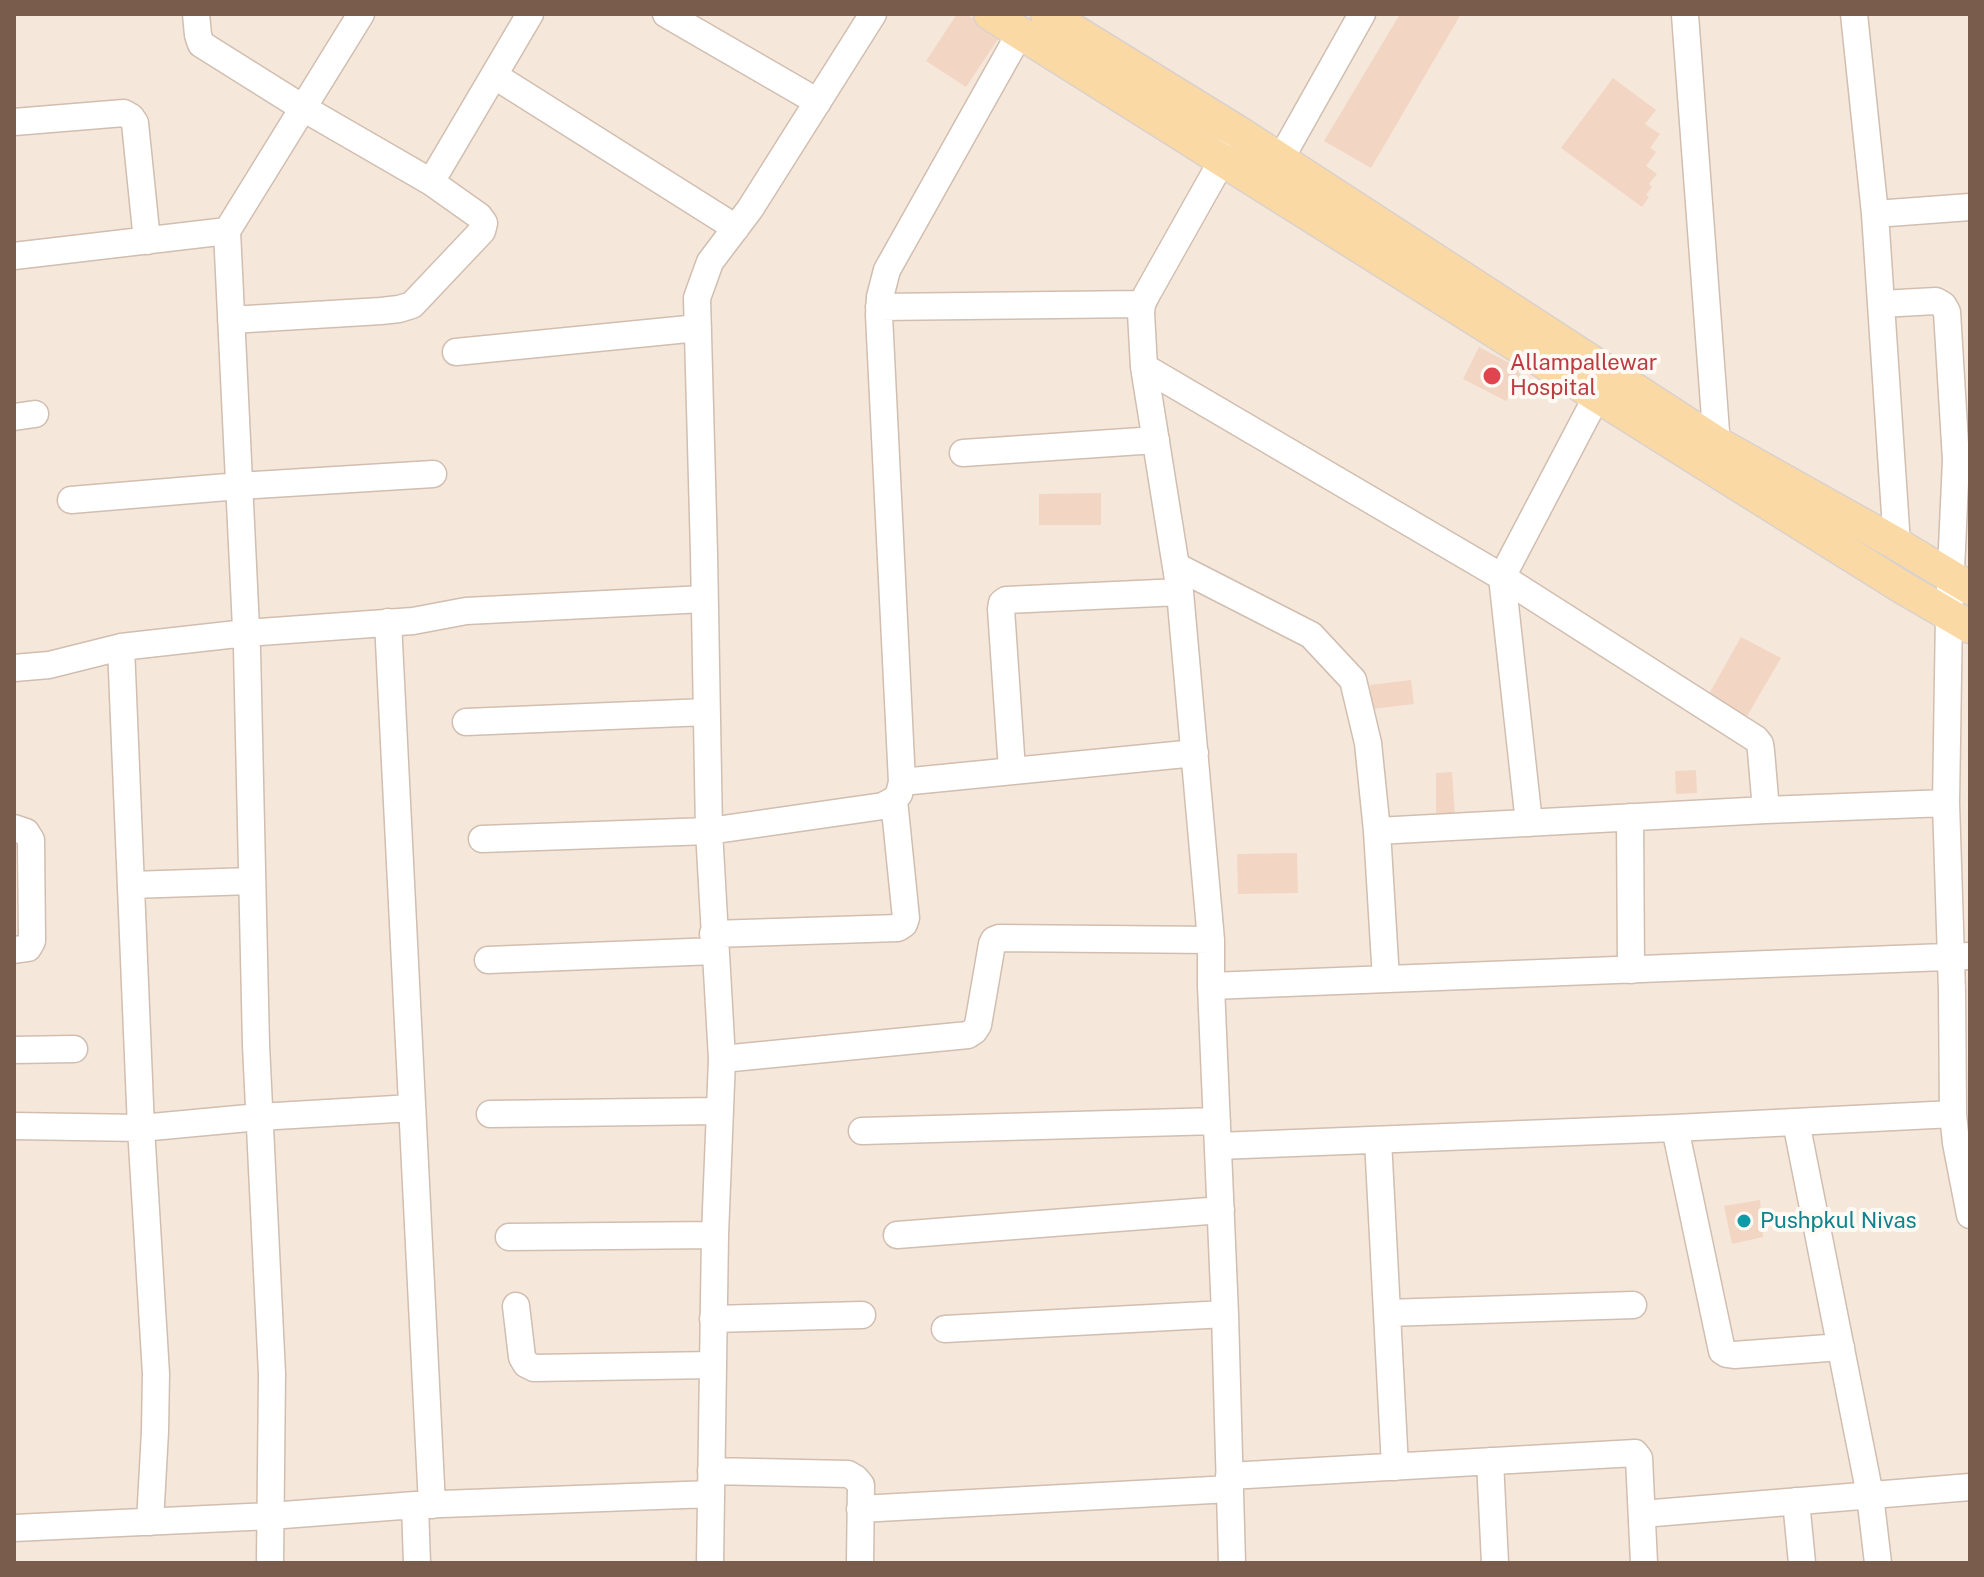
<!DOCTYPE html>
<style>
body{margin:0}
#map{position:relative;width:1984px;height:1577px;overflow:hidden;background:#fdf6ec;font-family:"Public Sans",sans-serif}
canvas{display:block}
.frame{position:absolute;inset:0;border:16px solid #7a5c4d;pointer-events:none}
</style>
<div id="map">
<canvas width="1984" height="1577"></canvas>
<div class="frame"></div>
</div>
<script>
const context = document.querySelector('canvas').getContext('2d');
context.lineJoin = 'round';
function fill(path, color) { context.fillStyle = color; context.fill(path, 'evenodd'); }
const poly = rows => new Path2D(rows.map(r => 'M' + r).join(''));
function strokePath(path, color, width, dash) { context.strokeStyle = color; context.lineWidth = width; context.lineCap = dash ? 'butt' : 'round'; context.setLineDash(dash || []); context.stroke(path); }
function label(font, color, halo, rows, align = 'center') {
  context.font = font + ' "Public Sans",sans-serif'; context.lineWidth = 8; context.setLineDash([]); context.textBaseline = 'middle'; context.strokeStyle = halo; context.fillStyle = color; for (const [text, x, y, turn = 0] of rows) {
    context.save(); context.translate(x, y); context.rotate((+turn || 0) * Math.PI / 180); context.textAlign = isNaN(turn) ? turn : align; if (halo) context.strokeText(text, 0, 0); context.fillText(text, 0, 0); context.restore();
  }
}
const residential = poly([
 [14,14,1970,14,1970,1563,14,1563]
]);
const building = poly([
 [957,14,966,14,1000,36,966,87,926,61],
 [1400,14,1461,14,1371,168,1324,141],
 [1613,78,1656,110,1645,124,1660,134,1650,148,1656,152,1646,166,1657,174,1649,184,1652,187,1646,195,1649,197,1642,207,1561,148],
 [1479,347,1523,370,1506,401,1463,379],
 [1101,493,1101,525,1039,525,1039,494],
 [1741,637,1781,658,1747,716,1709,694],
 [1411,680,1414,704,1373,709,1370,685],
 [1696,770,1697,793,1676,794,1675,771],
 [1452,772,1455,816,1436,817,1436,773],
 [1297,853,1298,893,1238,894,1237,854],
 [1760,1200,1763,1237,1732,1244,1724,1206]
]);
const minor = poly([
 [196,14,198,35,201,44,303,108,431,182,479,216,484,223,482,231,412,305,399,309,381,311,231,320],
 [666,14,818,102],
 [1854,14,1875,214,1897,544],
 [1685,15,1718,458],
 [495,76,736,228],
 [14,122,124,113,131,117,135,123,147,241],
 [1271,176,1362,14],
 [431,182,530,14],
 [1875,214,1970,207],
 [14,256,227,231],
 [1881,304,1936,301,1943,305,1947,312,1956,460,1949,614,1946,803,1952,991,1953,1114,1956,1143,1970,1215],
 [879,307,1142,304],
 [456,352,698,328],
 [1144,367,1502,577,1756,739,1760,744,1761,751,1766,810],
 [14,417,35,414],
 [963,453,1156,440],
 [71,500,239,486,433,474],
 [1176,566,1311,635,1353,680,1368,743,1377,831,1386,979],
 [388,622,432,1505],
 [121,647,141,1128,156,1374,155,1431,150,1522],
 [14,668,49,665,121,647,246,633,413,621,466,611,704,599],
 [466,722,706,712],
 [1012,770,1001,609,1002,603,1006,600,1180,592],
 [902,782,1195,753],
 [1630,817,1631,970],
 [1529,823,1502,577,1597,396],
 [14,828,26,832,31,840,32,941,28,948,14,950],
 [1377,831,1766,810,1946,803],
 [482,839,709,831,883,806,894,800,899,794,902,782,879,315,880,297,887,270,1020,33],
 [131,885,252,881],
 [713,934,898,928,904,924,906,918,894,800],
 [488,960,715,951],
 [1211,986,1970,956],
 [14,1050,74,1049],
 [722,1059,968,1035,974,1031,978,1025,992,944,994,940,999,938,1211,940],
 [490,1114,718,1111],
 [1796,1122,1870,1495,1878,1563],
 [14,1126,141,1128,259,1117,412,1108],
 [1675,1128,1722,1351,1727,1354,1734,1355,1841,1347],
 [862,1131,1217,1121],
 [1378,1140,1395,1467],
 [1218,1146,1675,1128,1953,1114],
 [897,1235,1221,1210],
 [509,1237,715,1235],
 [516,1306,522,1357,526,1364,534,1368,712,1365],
 [1387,1313,1633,1305],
 [713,1319,862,1315],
 [945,1329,1225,1314],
 [1490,1461,1495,1563],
 [711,1471,848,1474,855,1478,861,1485,860,1563],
 [1229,1476,1635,1453,1639,1458,1644,1563],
 [1796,1501,1802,1563],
 [415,1505,417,1563],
 [860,1509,1230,1489],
 [1642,1514,1970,1487],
 [14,1528,270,1516,415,1505,711,1494],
 [270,1563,272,1374,256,1045,247,649,227,231,361,14],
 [710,1563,715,1235,722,1059,709,831,704,553,697,298,710,262,750,209,873,14],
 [1232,1563,1225,1314,1211,986,1211,940,1180,592,1144,367,1141,313,1142,304,1147,294,1232,143]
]);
const major = poly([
 [990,14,1718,472,1900,586,1970,627],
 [1047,14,1238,132,1717,443,1897,544,1970,588]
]);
const markers = [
 [1492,376,10,"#e0444e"],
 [1744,1221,8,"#0f9aa8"]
];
const healthNames = [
 ["Allampallewar",1510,363],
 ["Hospital",1510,388]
];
const cultureNames = [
 ["Pushpkul Nivas",1760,1221]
];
fill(residential, '#f5e8da');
fill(building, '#f3d5c3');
strokePath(minor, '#d1beb0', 29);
strokePath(major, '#dad1cd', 35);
strokePath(minor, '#fff', 26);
strokePath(major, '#fbd9a5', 32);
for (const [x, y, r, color] of markers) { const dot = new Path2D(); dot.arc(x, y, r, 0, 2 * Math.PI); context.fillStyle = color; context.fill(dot); strokePath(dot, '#fffaf3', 3); }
label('22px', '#be3a42', '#fffaf3', healthNames, 'left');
label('22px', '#0d838f', '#fffaf3', cultureNames, 'left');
</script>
